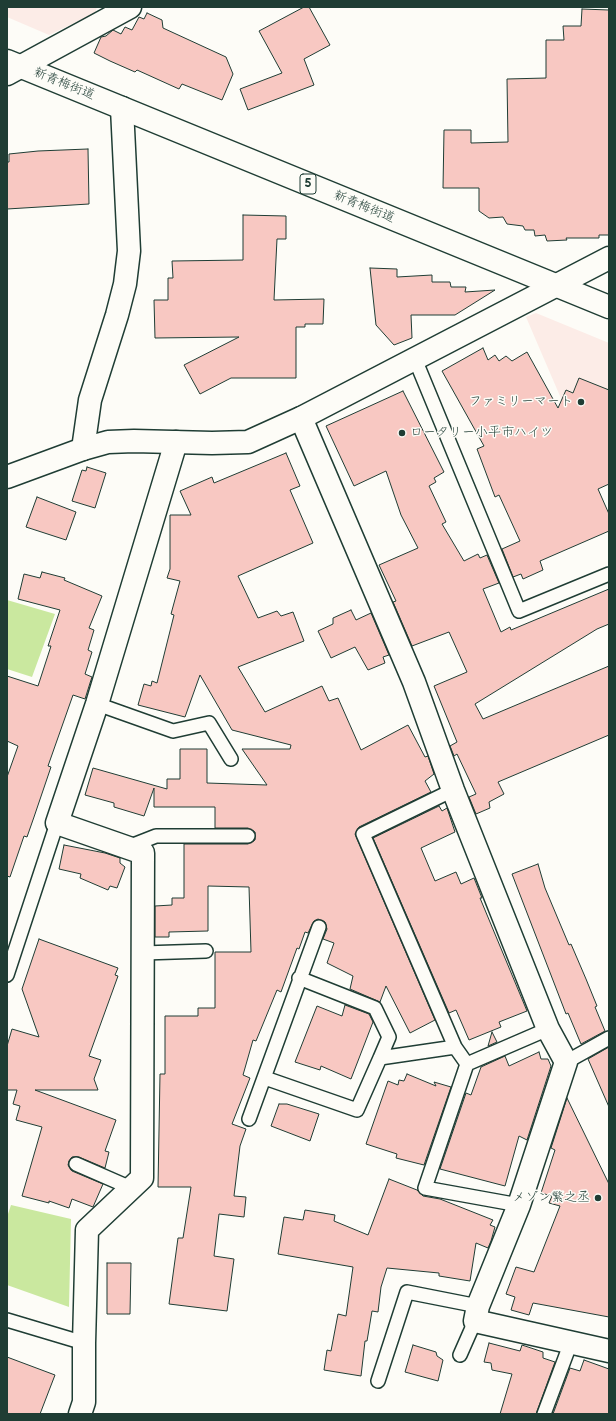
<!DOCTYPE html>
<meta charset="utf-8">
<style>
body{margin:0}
#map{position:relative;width:616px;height:1421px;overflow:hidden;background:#fdfcf7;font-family:"Balsamiq Sans",sans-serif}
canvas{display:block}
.frame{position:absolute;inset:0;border:8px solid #1f3d34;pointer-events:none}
</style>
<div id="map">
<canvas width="616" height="1421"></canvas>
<div class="frame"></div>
</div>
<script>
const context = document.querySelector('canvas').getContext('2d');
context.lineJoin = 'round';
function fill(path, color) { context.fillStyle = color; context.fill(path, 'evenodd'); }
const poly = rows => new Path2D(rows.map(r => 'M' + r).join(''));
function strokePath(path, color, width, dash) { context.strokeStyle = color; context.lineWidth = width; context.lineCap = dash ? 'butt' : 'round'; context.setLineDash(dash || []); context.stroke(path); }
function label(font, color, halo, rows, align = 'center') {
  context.font = font + ' "Balsamiq Sans","Klee One",sans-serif'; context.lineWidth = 3; context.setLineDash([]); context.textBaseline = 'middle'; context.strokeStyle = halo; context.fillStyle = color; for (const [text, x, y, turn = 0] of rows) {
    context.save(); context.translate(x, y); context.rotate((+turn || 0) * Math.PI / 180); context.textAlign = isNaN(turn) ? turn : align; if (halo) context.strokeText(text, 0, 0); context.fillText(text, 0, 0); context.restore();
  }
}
const built = poly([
 [7,7,97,7,95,13,49,35,7,17],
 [536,313,609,343,609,435,581,445,526,317]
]);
const green = poly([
 [7,600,55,614,32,677,7,669],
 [11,1205,71,1219,69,1307,7,1285,7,1217]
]);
const building = poly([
 [304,7,309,7,330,45,304,59,314,85,248,110,240,89,282,73,259,31,304,7],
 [582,9,609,10,609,235,599,235,599,238,566,238,567,240,547,241,545,235,535,236,534,230,525,230,523,226,507,224,503,217,489,218,479,211,479,188,443,188,444,130,471,130,471,143,508,142,507,79,546,78,546,40,564,40,563,26,581,26,582,9],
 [147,13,162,20,163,28,226,57,233,74,222,100,182,84,179,89,137,70,135,72,110,61,94,53,101,37,106,36,113,30,121,34,125,27,132,30,139,17,144,19,147,13],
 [88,149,89,204,7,209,7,162,9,162,9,154,38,151,88,149],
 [243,215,286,216,286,239,277,239,274,300,324,299,323,324,305,324,305,327,296,327,296,378,231,378,200,394,184,365,239,337,155,338,154,300,168,300,168,278,173,278,172,261,243,260,243,215],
 [370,268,397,269,397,277,432,275,432,282,450,282,451,287,466,287,465,292,495,290,455,315,411,315,412,338,394,345,376,325,370,268],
 [483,348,488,360,495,355,499,361,506,356,512,361,527,352,558,408,566,390,573,393,579,378,609,390,609,484,598,489,609,514,609,531,540,561,543,570,523,579,521,574,513,577,502,549,520,541,499,495,495,497,477,449,484,446,442,371,483,348],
 [403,391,444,472,434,478,436,482,429,486,446,522,442,524,464,561,478,554,480,558,487,555,499,583,483,589,501,632,510,627,511,630,609,589,609,624,597,629,475,704,483,719,609,666,609,735,498,782,504,794,489,802,490,808,476,814,469,797,476,794,457,754,454,756,450,746,457,742,434,686,467,672,449,632,412,646,393,602,396,601,379,565,418,548,401,515,386,471,354,486,326,426,403,391],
 [286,453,300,486,290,490,313,543,238,576,258,618,277,611,281,616,293,612,304,641,238,667,265,712,322,686,329,701,338,698,361,750,408,725,425,757,428,756,434,774,425,781,431,792,359,827,355,834,435,1020,410,1033,386,986,380,1002,350,989,353,976,327,963,334,943,323,939,327,929,325,922,318,919,314,921,308,933,305,932,299,949,297,948,281,992,277,990,256,1041,253,1040,243,1075,250,1078,232,1124,246,1129,240,1146,234,1196,246,1197,244,1217,219,1214,214,1256,234,1259,227,1311,169,1304,178,1238,183,1238,191,1187,158,1187,160,1074,165,1074,165,1016,198,1016,198,1008,215,1008,215,952,251,952,249,887,208,886,208,931,169,932,169,937,155,937,155,906,172,905,172,898,184,898,184,844,248,844,255,840,255,832,248,828,215,828,215,807,154,807,154,788,144,816,114,807,114,803,85,795,93,768,167,789,167,779,180,779,180,749,207,749,207,783,267,785,242,749,290,749,291,745,232,730,200,675,185,717,138,705,144,684,151,686,152,681,157,683,174,615,171,614,180,581,167,578,170,569,170,515,191,515,180,491,212,477,214,483,286,453],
 [87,467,106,473,95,508,72,501,82,470,86,471,87,467],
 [37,497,76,512,66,540,26,527,37,497],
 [42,572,65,578,64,580,102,596,89,628,94,630,88,650,92,652,85,674,92,677,90,683,85,699,73,695,48,766,51,767,34,817,27,837,24,836,10,877,7,876,7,777,18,746,7,741,7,676,38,686,51,646,48,646,60,610,18,599,24,574,40,578,42,572],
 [351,610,356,620,371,613,389,655,383,657,385,663,368,670,355,647,331,658,318,631,333,624,333,618,351,610],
 [439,806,442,811,447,808,455,832,421,848,435,881,456,872,461,884,474,878,482,898,480,898,527,1011,499,1022,501,1027,469,1040,456,1010,449,1013,373,838,439,806],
 [64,845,105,853,120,858,120,863,125,867,117,888,110,886,108,890,80,878,81,874,59,869,64,845],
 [538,864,545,888,569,945,571,944,586,979,597,1006,595,1007,605,1031,581,1044,568,1013,566,1014,512,874,538,864],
 [39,939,118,968,115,975,118,976,89,1056,101,1060,94,1079,98,1090,35,1090,116,1120,105,1151,109,1152,105,1168,79,1157,72,1157,69,1161,68,1165,72,1171,103,1184,93,1207,72,1199,69,1208,49,1201,49,1203,22,1196,42,1127,16,1120,20,1106,13,1104,17,1090,7,1090,7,1046,12,1029,39,1037,22,989,39,939],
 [345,1005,369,1014,373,1022,351,1079,321,1066,320,1070,295,1062,317,1006,342,1016,345,1005],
 [492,1032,497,1042,488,1046,492,1032],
 [609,1047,609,1107,588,1059,609,1047],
 [539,1052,541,1059,548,1059,551,1066,527,1140,519,1136,505,1186,440,1169,466,1093,471,1095,481,1067,505,1056,509,1066,539,1052],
 [407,1074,436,1086,434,1082,451,1087,424,1165,396,1158,397,1154,366,1144,388,1081,398,1085,399,1080,404,1081,407,1074],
 [567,1098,609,1184,609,1317,533,1303,529,1315,511,1310,515,1297,506,1294,516,1267,534,1272,560,1206,549,1203,552,1196,541,1193,555,1150,551,1148,567,1098],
 [279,1104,287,1104,319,1114,310,1141,271,1126,279,1104],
 [389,1179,417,1190,423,1196,440,1199,493,1220,490,1225,495,1227,491,1241,488,1248,476,1243,470,1281,439,1276,439,1273,387,1268,381,1287,378,1312,372,1311,367,1341,365,1341,361,1376,324,1370,327,1350,331,1351,338,1314,346,1316,353,1267,278,1254,284,1217,303,1220,305,1210,335,1215,334,1221,368,1235,389,1179],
 [107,1263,131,1263,130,1314,107,1314,107,1263],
 [489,1343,520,1351,522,1345,543,1352,543,1358,555,1362,536,1414,500,1414,512,1374,492,1370,491,1363,484,1362,489,1343],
 [413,1345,436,1352,437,1356,443,1360,438,1381,405,1372,413,1345],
 [7,1357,55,1375,40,1414,7,1414,7,1357],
 [584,1360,609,1369,609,1414,553,1414,570,1368,580,1371,584,1360]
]);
const lane = poly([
 [415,359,519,611,609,574],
 [97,704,173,731,209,723,231,759],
 [453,790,363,834,455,1047,467,1064,548,1029],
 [128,847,156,836,248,836],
 [143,953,206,951],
 [7,975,57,823],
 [299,978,375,1008,389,1037,380,1058],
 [566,1062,609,1038],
 [467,1064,425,1188,519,1205],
 [265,1078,357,1110,380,1058,455,1047],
 [249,1119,319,927],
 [76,1164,131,1188],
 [7,1320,84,1343],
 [460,1355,475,1321],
 [378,1381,407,1292,478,1306],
 [544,1414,571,1342]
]);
const street = poly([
 [7,74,130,7],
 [301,418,414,682,453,790,548,1029,566,1062,519,1205,478,1306,475,1321,609,1351],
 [83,449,90,400,117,315,125,284,129,251,122,108],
 [80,1414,84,1402,84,1343,87,1230,142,1178,143,853,57,823,97,704,176,442]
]);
const secondary = poly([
 [7,477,83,449,108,442,134,441,212,443,248,442,301,418,609,258]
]);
const primary = poly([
 [7,61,609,307]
]);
const markers = [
 [581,402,4,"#1f3d34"],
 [402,433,4,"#1f3d34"],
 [598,1198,4,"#1f3d34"]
];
const shields = [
 [308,184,16]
];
const shieldNames = [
 ["5",308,184]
];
const streetNames = [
 ["新青梅街道",64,84,22],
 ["新青梅街道",364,207,22]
];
const poiNames = [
 ["ファミリーマート",573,402],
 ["ロータリー小平市ハイツ",410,433,"left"],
 ["メゾン繁之丞",590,1198]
];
fill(built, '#fcece7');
fill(green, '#cae89f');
fill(building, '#f8c8c2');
strokePath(building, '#1f3d34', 1);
strokePath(lane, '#1f3d34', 16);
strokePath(street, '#1f3d34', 25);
strokePath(secondary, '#1f3d34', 25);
strokePath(primary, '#1f3d34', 25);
strokePath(lane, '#fdfcf7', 13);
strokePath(street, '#fdfcf7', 22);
strokePath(secondary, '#fdfcf7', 22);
strokePath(primary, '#fdfcf7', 22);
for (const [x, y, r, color] of markers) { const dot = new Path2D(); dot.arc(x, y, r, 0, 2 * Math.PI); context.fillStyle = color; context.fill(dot); strokePath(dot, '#fdfcf7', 1.5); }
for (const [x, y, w] of shields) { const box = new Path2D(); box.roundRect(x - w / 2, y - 10, w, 20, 3); context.fillStyle = '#fdfcf7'; context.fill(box); strokePath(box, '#1f3d34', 1); }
label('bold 12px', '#1f3d34', null, shieldNames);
label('13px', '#1f3d34', '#fdfcf7', streetNames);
label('13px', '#1f3d34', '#fdfcf7', poiNames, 'right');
</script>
